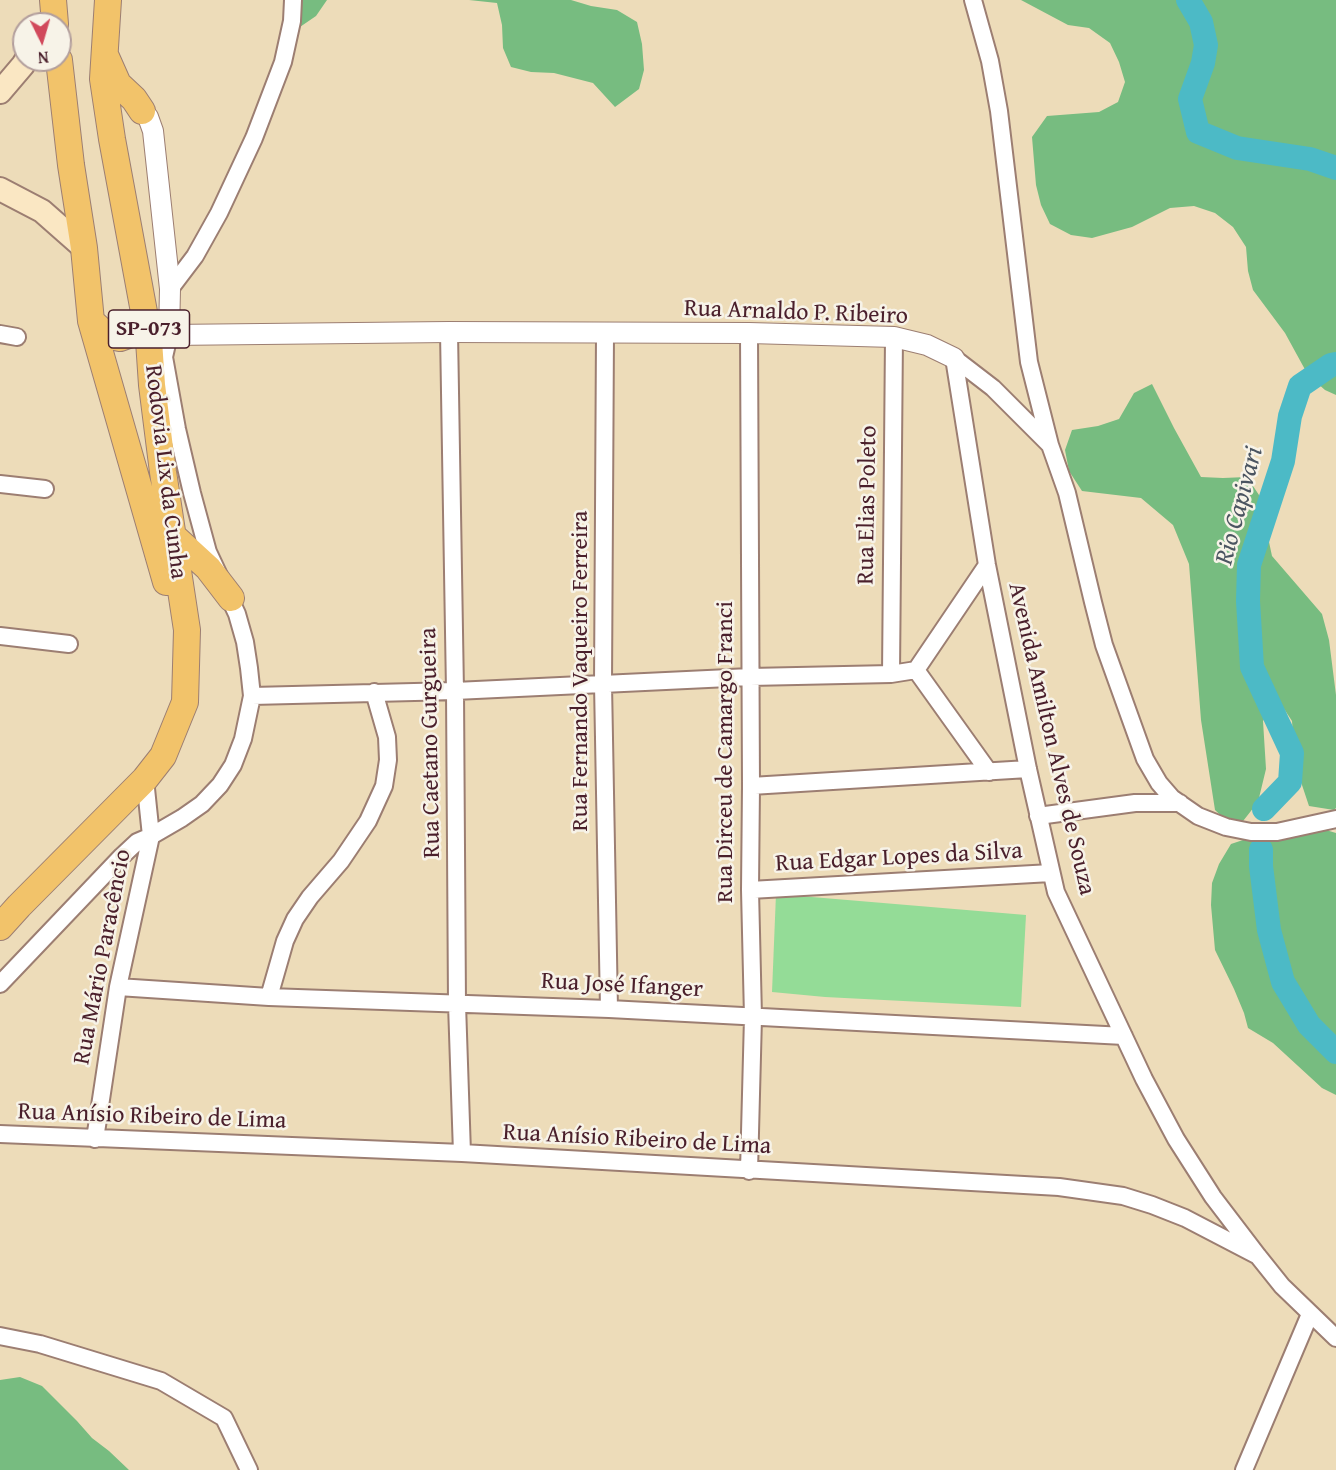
<!DOCTYPE html>
<meta charset="utf-8">
<style>
body{margin:0}
#map{position:relative;width:1336px;height:1470px;overflow:hidden;background:#eddcb9;font-family:"Gentium Book Plus",serif}
canvas{display:block}
.north{position:absolute;left:12px;top:12px;width:60px;height:60px;box-sizing:border-box;background:#f7f3e8;border:2px solid #b29e9c;border-radius:50%;rotate:175deg;font-size:16px;font-weight:700;line-height:24px;text-align:center;color:#4a1f2b}
.north::after{content:'';display:block;margin:auto;width:21px;height:27px;background:#d1495b;clip-path:polygon(50% 0,100% 100%,50% 72%,0 100%)}
</style>
<div id="map">
<canvas width="1336" height="1470"></canvas>
<div class="north">N</div>
</div>
<script>
const context = document.querySelector('canvas').getContext('2d');
context.lineJoin = 'round';
function fill(path, color) { context.fillStyle = color; context.fill(path, 'evenodd'); }
const poly = rows => new Path2D(rows.map(r => 'M' + r).join(''));
function strokePath(path, color, width, dash) { context.strokeStyle = color; context.lineWidth = width; context.lineCap = dash ? 'butt' : 'round'; context.setLineDash(dash || []); context.stroke(path); }
function label(font, color, halo, rows, align = 'center') {
  context.font = font + ' "Gentium Book Plus",serif'; context.lineWidth = 5; context.setLineDash([]); context.textBaseline = 'middle'; context.strokeStyle = halo; context.fillStyle = color; for (const [text, x, y, turn = 0] of rows) {
    context.save(); context.translate(x, y); context.rotate((+turn || 0) * Math.PI / 180); context.textAlign = isNaN(turn) ? turn : align; if (halo) context.strokeText(text, 0, 0); context.fillText(text, 0, 0); context.restore();
  }
}
const green = poly([
 [776,894,1026,915,1021,1007,825,997,772,992]
]);
const forest = poly([
 [287,0,327,0,316,16,297,29],
 [469,0,571,0,591,6,617,10,637,22,642,44,644,70,639,89,615,107,593,83,554,73,531,72,511,67,503,48,502,25,497,3],
 [1021,0,1336,0,1336,395,1325,390,1308,375,1285,333,1253,290,1248,271,1246,247,1233,227,1215,213,1194,206,1170,208,1132,227,1092,238,1071,235,1050,224,1041,205,1036,185,1032,137,1047,116,1099,112,1118,102,1125,82,1119,62,1110,43,1089,28,1068,25],
 [1152,384,1174,428,1201,477,1223,478,1247,477,1259,495,1272,556,1322,614,1329,640,1336,695,1336,808,1334,810,1309,806,1295,764,1292,721,1277,698,1263,721,1266,769,1258,802,1236,830,1215,810,1201,720,1189,564,1173,525,1141,498,1082,491,1069,471,1065,450,1072,430,1098,426,1119,419,1134,393],
 [1316,827,1336,833,1336,1095,1322,1088,1273,1043,1248,1028,1244,1013,1234,989,1215,950,1211,905,1212,883,1219,864,1231,844,1252,837],
 [20,1377,42,1386,77,1421,92,1438,109,1451,129,1470,0,1470,0,1380]
]);
const river = poly([
 [1188,0,1201,22,1206,45,1203,63,1190,99,1198,132,1237,148,1310,159,1336,168],
 [1264,809,1290,782,1292,753,1252,667,1248,601,1249,565,1283,461,1290,416,1300,386,1331,365,1336,364],
 [1261,850,1261,866,1269,930,1283,982,1309,1025,1336,1052]
]);
const minor = poly([
 [973,0,990,61,999,111,1029,362,1050,445],
 [170,289,195,256,219,213,254,138,283,62,292,21,293,0],
 [449,332,455,691,457,1004,462,1153],
 [749,333,751,786,750,890,753,1017,749,1171],
 [0,334,17,337],
 [605,334,603,684,609,1009],
 [954,358,987,565,1028,769,1056,892,1144,1079,1176,1139,1213,1197,1258,1256,1282,1286,1336,1338],
 [954,358,993,388,1050,445,1067,493,1093,602,1104,645,1145,759,1159,783,1172,798,1198,816,1226,827,1251,832,1277,832,1336,819],
 [0,484,45,489],
 [0,636,69,644],
 [916,670,987,565],
 [916,670,989,772],
 [891,674,894,337],
 [252,696,455,691,750,677,891,674,916,670],
 [751,786,1028,769],
 [1038,816,1135,803,1180,803],
 [750,890,1051,873],
 [0,984,122,856,137,842,151,836,145,779],
 [118,987,269,997,609,1009,1124,1036],
 [269,997,285,941,295,919,310,897,341,861,368,821,384,786,388,760,387,737,374,692],
 [0,1134,462,1153,1059,1187,1123,1196,1152,1205,1185,1218,1258,1256],
 [95,1139,118,987,151,836,182,818,202,804,220,785,233,765,243,739,252,696,249,668,245,642,237,614,208,552,192,493,177,429,164,357,169,335],
 [0,1336,40,1344,161,1381,224,1418,249,1470],
 [1244,1470,1310,1314]
]);
const tertiary = poly([
 [142,111,148,117,153,131,170,289,169,335,449,332,749,333,894,337,927,345,954,358]
]);
const secondary = poly([
 [0,92,23,65,26,60],
 [0,189,42,211,84,248]
]);
const primary = poly([
 [53,0,55,24],
 [106,57,118,84,134,99,142,111],
 [59,60,71,165,84,248,91,321,166,582],
 [91,321,106,335,120,338,131,334,138,327,144,312],
 [172,535,208,568,231,598],
 [0,927,19,906,145,779,163,756,185,702,187,630,163,472,152,385,148,326,144,312,112,139,103,79,108,0]
]);
const shields = [
 [149,329,81]
];
const shieldNames = [
 ["SP-073",149,329]
];
const streetNames = [
 ["Rua Arnaldo P. Ribeiro",796,313,2],
 ["Rodovia Lix da Cunha",165,472,83],
 ["Rua Elias Poleto",868,505,-89],
 ["Rua Fernando Vaqueiro Ferreira",581,671,-90],
 ["Avenida Amilton Alves de Souza",1051,739,77],
 ["Rua Caetano Gurgueira",431,743,-91],
 ["Rua Dirceu de Camargo Franci",726,752,-90],
 ["Rua Edgar Lopes da Silva",899,858,-3],
 ["Rua Mário Paracêncio",103,957,-79],
 ["Rua José Ifanger",622,986,3],
 ["Rua Anísio Ribeiro de Lima",152,1117,2],
 ["Rua Anísio Ribeiro de Lima",637,1140,3]
];
const waterNames = [
 ["Rio Capivari",1240,506,-75]
];
fill(green, '#94dc97');
fill(forest, '#77bc80');
strokePath(river, '#4cbac6', 24);
strokePath(minor, '#9c7e72', 20);
strokePath(tertiary, '#9c7e72', 22);
strokePath(secondary, '#9c7e72', 26);
strokePath(primary, '#9c7e72', 28);
strokePath(minor, '#fff', 16);
strokePath(tertiary, '#fff', 20);
strokePath(secondary, '#fae7c3', 22);
strokePath(primary, '#f2c36a', 26);
for (const [x, y, w] of shields) { const box = new Path2D(); box.roundRect(x - w / 2, y - 19, w, 38, 4.5); context.fillStyle = '#f7f3e8'; context.fill(box); strokePath(box, '#4a1f2b', 1.5); }
label('bold 22px', '#4a1f2b', null, shieldNames);
label('24px', '#4a1f2b', '#f7f3e8', streetNames);
label('italic 26px', '#4b5561', '#f7f3e8', waterNames);
</script>
